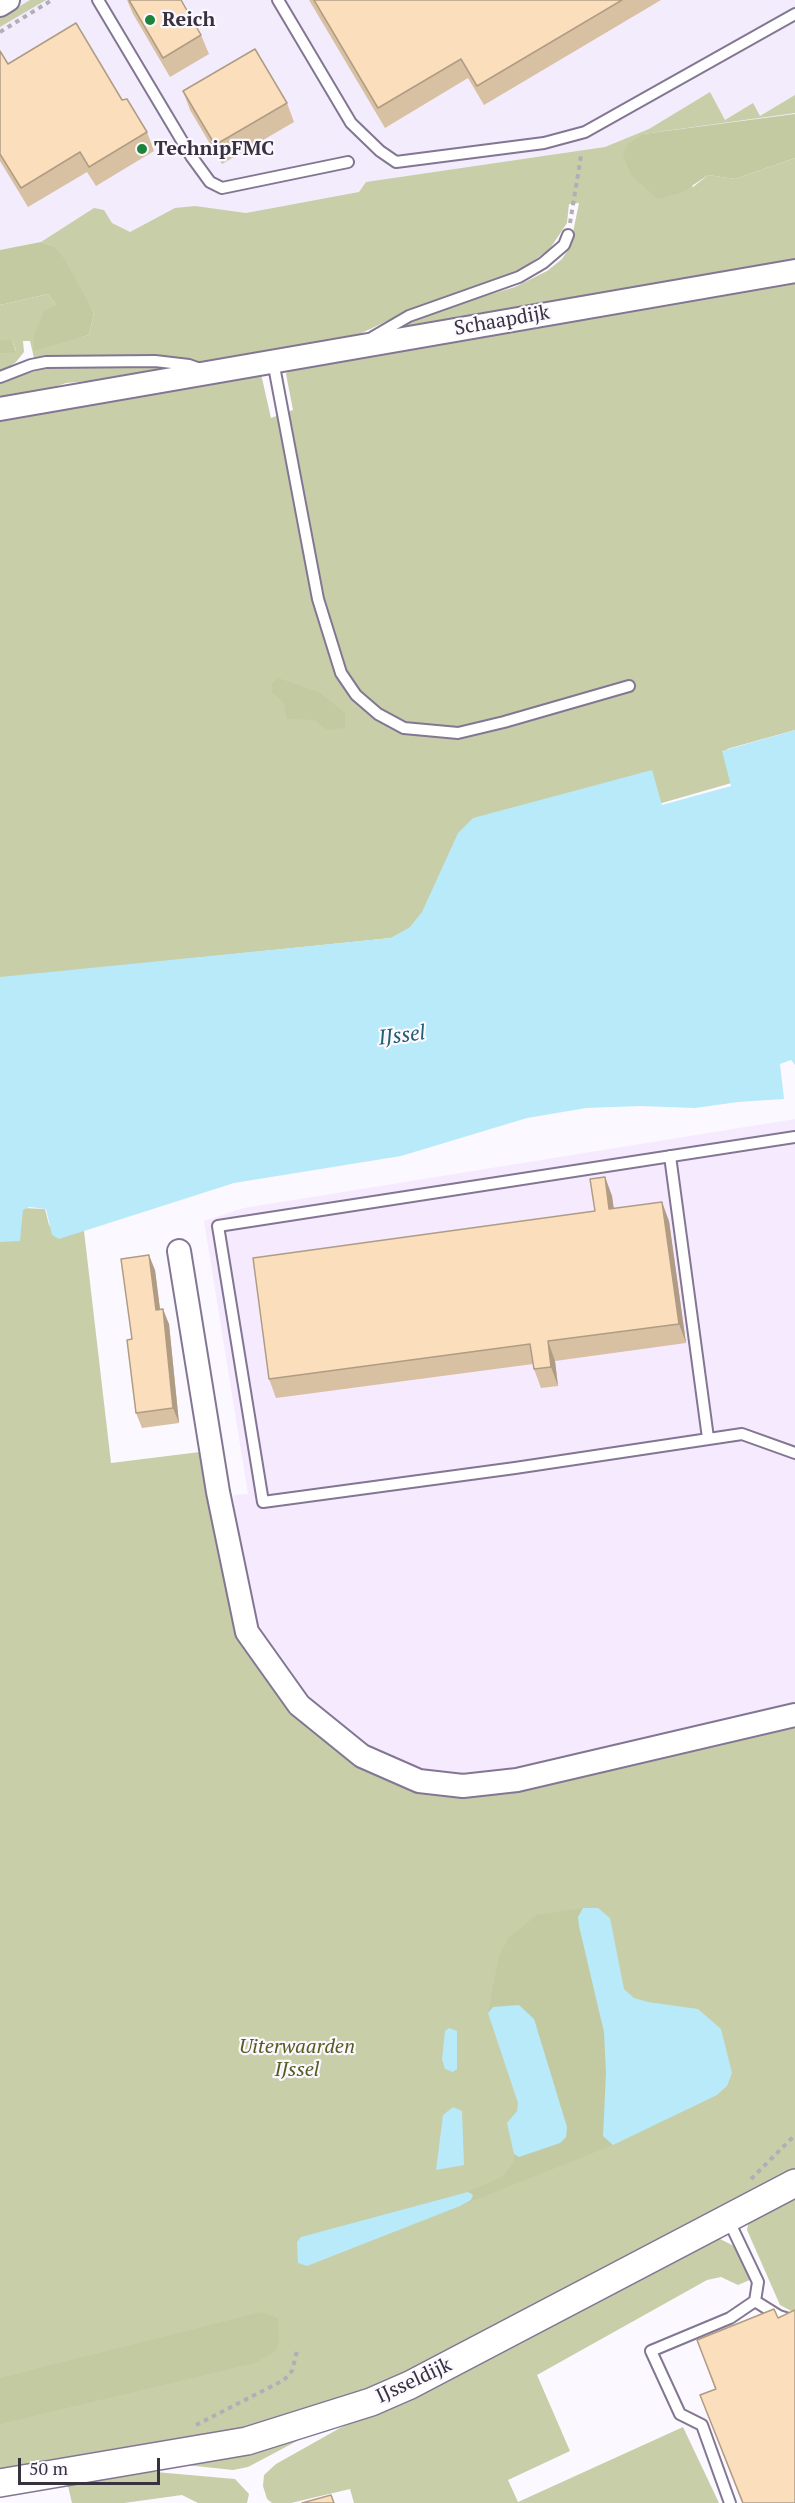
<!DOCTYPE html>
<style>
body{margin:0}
#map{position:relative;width:795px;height:2503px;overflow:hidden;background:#fbf8ff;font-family:"PT Serif",serif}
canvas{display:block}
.scale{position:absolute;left:18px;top:2458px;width:142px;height:27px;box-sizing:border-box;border:3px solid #38323f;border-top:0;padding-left:8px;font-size:18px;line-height:21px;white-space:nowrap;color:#38323f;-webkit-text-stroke:4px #fbf8ff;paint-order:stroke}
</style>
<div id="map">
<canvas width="795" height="2503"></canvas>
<div class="scale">50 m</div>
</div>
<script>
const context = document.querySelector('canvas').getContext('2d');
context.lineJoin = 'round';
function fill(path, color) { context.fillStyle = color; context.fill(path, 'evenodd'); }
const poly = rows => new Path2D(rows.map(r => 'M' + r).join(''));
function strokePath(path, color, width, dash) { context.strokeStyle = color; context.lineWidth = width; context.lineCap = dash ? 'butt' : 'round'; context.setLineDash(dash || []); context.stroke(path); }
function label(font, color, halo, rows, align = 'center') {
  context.font = font + ' "PT Serif",serif'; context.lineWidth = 4.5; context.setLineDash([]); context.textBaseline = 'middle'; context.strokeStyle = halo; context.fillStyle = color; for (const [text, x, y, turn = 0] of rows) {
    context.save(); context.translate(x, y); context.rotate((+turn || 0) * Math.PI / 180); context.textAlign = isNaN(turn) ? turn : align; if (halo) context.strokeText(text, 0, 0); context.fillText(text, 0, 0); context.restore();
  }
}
const built = poly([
 [0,0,795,0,795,146,0,283]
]);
const industrial = poly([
 [795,1119,795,1708,489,1779,396,1769,303,1699,262,1647,239,1556,233,1495,248,1494,204,1221,244,1208]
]);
const green = poly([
 [30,0,46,0,0,27,0,18],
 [710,92,725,120,753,103,760,116,795,95,795,113,643,134,693,187,708,175,735,179,795,158,795,264,406,328,406,323,434,311,515,287,547,271,562,259,570,247,579,203,569,204,567,223,549,250,518,271,417,307,351,338,205,362,157,357,34,358,30,341,23,341,24,352,16,362,0,373,0,354,16,351,12,340,0,340,0,305,48,294,56,305,66,341,89,335,94,313,54,246,41,242,94,208,104,210,112,223,130,232,175,208,195,206,246,213,359,192,366,182,605,147,649,129],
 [795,280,795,730,727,749,735,782,446,865,423,912,410,928,391,938,0,978,0,418,261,374,271,418,293,410,286,374,289,368],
 [86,365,173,368,113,379,66,383,33,394,0,400,0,383,47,367],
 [0,1207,45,1209,49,1225,55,1229,84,1231,111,1463,208,1451,228,1600,237,1631,257,1661,418,1786,795,1720,795,2173,409,2375,249,2433,0,2471],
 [795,2200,795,2313,780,2305,747,2230,749,2220,779,2201],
 [718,2238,736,2247,752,2279,738,2285,721,2277,707,2280,537,2375,570,2451,508,2480,518,2502,683,2427,719,2503,354,2503,350,2489,291,2503,272,2503,267,2499,263,2486,264,2475,276,2464,340,2428,371,2414],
 [299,2440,248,2467,233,2470,186,2465,254,2453],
 [144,2471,235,2479,249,2494,247,2503,198,2503,182,2495,124,2503,72,2503,67,2482]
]);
const forest = poly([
 [795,114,795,158,735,179,708,175,683,192,658,199,631,175,623,155,628,144,643,134],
 [41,242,54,246,65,260,94,313,89,335,34,351,34,335,44,311,56,305,48,294,0,305,0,250],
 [0,340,12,340,16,352,0,354],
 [278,678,319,692,345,713,345,728,327,730,315,720,287,719,284,703,272,692,272,684],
 [583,1908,578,1917,579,1926,604,2032,606,2073,603,2136,613,2145,460,2206,471,2200,472,2193,468,2192,503,2176,514,2162,514,2154,519,2157,566,2137,567,2127,534,2019,493,2007,488,2013,499,1956,508,1938,537,1915],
 [261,2312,278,2318,279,2341,276,2351,255,2363,0,2424,0,2378]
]);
const water = poly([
 [795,730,795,1065,791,1060,780,1064,784,1099,738,1102,695,1108,640,1106,586,1108,527,1118,401,1156,234,1183,59,1239,52,1235,46,1209,29,1207,23,1210,20,1241,0,1242,0,977,391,938,410,927,422,912,458,833,473,818,652,770,662,805,731,786,722,751],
 [583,1908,598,1908,610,1918,624,1989,634,1998,648,2002,698,2009,721,2029,732,2073,727,2086,717,2095,613,2145,603,2136,606,2073,604,2032,579,1926,578,1917],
 [519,2005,534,2019,567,2127,566,2137,560,2143,519,2157,514,2154,507,2123,517,2111,518,2103,488,2013,493,2007],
 [449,2028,457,2031,457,2069,453,2072,445,2069,442,2059,445,2031],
 [453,2107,462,2111,464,2165,436,2170,443,2115],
 [468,2192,473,2195,471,2200,460,2206,307,2266,298,2263,297,2242,301,2237]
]);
const path = poly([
 [0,32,52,0],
 [570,223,581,156],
 [751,2179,795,2135],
 [196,2425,284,2380,292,2371,297,2351]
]);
const service = poly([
 [98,0,191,156,210,182,222,188,348,162],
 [278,0,351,123,380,151,396,162,544,143,585,132,795,14],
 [373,337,409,316,519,277,543,263,564,245,568,235],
 [273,361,318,599,341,673,356,695,378,714,404,728,458,733,504,722,629,686],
 [0,377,31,365,46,362,155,361,189,365,203,370],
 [795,1137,218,1226,263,1502,515,1468,742,1434,795,1453],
 [670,1156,708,1438],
 [727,2217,758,2282,755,2301,730,2318,651,2351,680,2414,702,2425,730,2503],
 [755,2301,779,2316,795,2321]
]);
const minor = poly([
 [0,5,8,0],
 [0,409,795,271],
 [179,1251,218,1492,247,1632,299,1705,362,1756,419,1781,463,1786,517,1780,795,1715]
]);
const tertiary = poly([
 [0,2483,247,2441,371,2402,410,2385,795,2183]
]);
const wall = poly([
 [127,0,181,0,201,35,209,54,170,77,133,14],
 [309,0,661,0,484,105,468,78,385,128],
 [0,51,8,64,122,100,147,132,154,151,96,186,87,172,28,207,0,161],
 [183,91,287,103,294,122,222,164,190,110],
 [605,1177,612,1196,614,1208,669,1221,686,1343,555,1361,558,1386,541,1388,534,1369,533,1364,276,1398,269,1379,595,1211],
 [155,1270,160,1309,169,1324,179,1423,142,1428,136,1413,132,1339],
 [778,2318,795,2503,742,2503,700,2395,715,2389,697,2340]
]);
const shadedWall = poly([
 [605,1177,612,1196,616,1228,609,1209],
 [662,1202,669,1221,686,1343,679,1324],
 [149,1255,155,1270,162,1325,156,1310],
 [163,1309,169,1324,179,1423,173,1408],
 [548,1341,555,1361,558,1386,551,1367]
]);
const building = poly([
 [129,0,181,0,201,35,163,58,129,0],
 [314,0,622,0,477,86,461,59,378,108,314,0],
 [76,23,122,100,127,99,147,132,89,167,80,152,21,188,0,154,0,51,8,64,76,23],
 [255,49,287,103,215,145,183,91,255,49],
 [605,1177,609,1209,662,1202,679,1324,548,1341,551,1367,534,1369,530,1344,269,1379,253,1258,595,1211,590,1179,605,1177],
 [149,1255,156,1310,163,1309,173,1408,136,1413,127,1340,132,1339,121,1259,149,1255],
 [774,2309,778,2318,795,2310,795,2503,743,2503,700,2395,716,2389,697,2340,774,2309],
 [331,2495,334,2503,302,2503,331,2495]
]);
const markers = [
 [150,20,6,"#1b843a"],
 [142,149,6,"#1b843a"]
];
const poiNames = [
 ["Reich",162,20],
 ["TechnipFMC",154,149]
];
const streetNames = [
 ["Schaapdijk",502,321,-10],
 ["IJsseldijk",414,2381,-25]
];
const parkNames = [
 ["Uiterwaarden",297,2047],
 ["IJssel",297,2070]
];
const waterNames = [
 ["IJssel",402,1036,-7]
];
fill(built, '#f3ecfc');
fill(industrial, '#f6eaff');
fill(green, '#c8cea8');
fill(forest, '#c3caa1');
fill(water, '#b8eaf9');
strokePath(service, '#837693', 14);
strokePath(minor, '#837693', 26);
strokePath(tertiary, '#837693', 30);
strokePath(path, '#b2aeb8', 4, [4.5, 4.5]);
strokePath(service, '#fff', 10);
strokePath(minor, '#fff', 22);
strokePath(tertiary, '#fff', 27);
fill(wall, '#d8c0a2');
fill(shadedWall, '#b09c84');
fill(building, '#fbdfbc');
strokePath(building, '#b09c84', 1.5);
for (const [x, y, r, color] of markers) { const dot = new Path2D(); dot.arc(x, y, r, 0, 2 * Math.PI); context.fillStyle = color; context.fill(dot); strokePath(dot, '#fbf8ff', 2); }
label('bold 20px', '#38323f', '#fbf8ff', poiNames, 'left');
label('20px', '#38323f', '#fbf8ff', streetNames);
label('italic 20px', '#555c1d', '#fbf8ff', parkNames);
label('italic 21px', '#216070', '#fbf8ff', waterNames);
</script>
